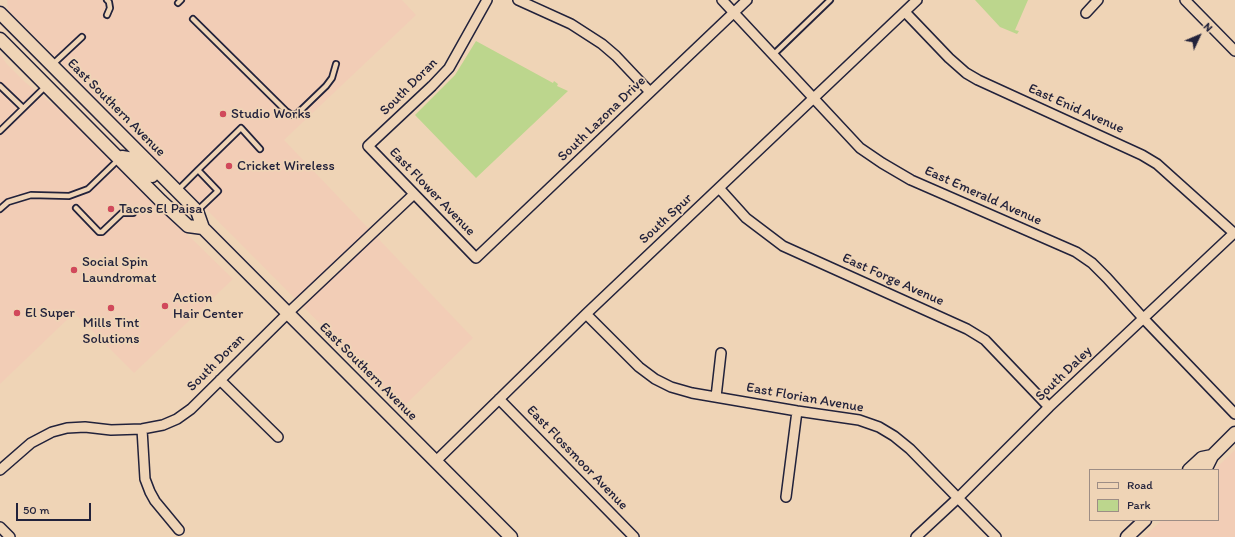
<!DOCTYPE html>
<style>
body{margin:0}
#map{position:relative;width:1235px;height:537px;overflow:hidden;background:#efd4b6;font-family:Itim,sans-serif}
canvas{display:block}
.legend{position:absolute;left:1089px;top:469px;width:130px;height:52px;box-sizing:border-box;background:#efd4b6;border:1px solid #9d8d85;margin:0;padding:5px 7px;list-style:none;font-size:12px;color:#22223b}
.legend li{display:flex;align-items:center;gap:8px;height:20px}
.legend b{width:20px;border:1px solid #9d8d85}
.north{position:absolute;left:1179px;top:16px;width:40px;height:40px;-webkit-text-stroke:3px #efd4b6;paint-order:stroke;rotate:46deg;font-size:11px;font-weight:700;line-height:16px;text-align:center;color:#22223b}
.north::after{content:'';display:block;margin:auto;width:14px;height:18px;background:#22223b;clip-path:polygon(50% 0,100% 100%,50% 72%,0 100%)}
.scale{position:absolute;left:16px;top:503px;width:75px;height:18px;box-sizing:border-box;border:2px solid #22223b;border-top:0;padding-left:5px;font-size:12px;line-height:14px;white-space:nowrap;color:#22223b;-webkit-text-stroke:3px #efd4b6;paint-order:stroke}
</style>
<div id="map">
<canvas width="1235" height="537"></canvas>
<ul class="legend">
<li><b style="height:5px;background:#efd4b6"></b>Road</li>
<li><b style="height:11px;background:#bcd68d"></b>Park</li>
</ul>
<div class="north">N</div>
<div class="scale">50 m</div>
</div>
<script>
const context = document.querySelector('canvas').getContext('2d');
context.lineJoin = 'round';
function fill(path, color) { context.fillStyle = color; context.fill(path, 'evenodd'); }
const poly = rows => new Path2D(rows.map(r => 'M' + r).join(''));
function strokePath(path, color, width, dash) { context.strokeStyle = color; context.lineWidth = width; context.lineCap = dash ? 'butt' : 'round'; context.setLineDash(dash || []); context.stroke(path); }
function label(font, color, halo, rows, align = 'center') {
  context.font = font + ' Itim,sans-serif'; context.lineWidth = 3.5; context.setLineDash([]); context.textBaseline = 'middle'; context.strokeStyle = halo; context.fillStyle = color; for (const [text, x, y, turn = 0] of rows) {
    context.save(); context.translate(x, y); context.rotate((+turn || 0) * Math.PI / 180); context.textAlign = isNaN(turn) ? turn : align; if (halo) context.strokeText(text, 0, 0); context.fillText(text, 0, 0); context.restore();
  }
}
const built = poly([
 [7,0,402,0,416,15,284,140,473,338,403,407,11,13,8,10],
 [0,54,6,63,26,83,59,109,233,279,134,373,74,313,0,384],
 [1235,450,1235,537,1144,537,1162,520,1218,520,1218,470,1214,470]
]);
const green = poly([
 [975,0,1028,0,1015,30,1019,31,1017,34,1000,27],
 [476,41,553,83,554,81,558,84,557,86,568,91,476,178,415,115,455,75]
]);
const lane = poly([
 [178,3,181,0],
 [107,15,110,8,109,2,107,0],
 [193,19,286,111,292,115,297,114,326,86,332,78,336,64],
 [773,55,830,0],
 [52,65,82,37],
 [0,86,23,108],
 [0,131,45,87],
 [198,170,241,128,260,149],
 [177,191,198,170,218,191,198,210],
 [76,208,99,232,102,232,122,213,133,213],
 [0,209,8,202,31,195,69,196,88,189,119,159]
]);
const street = poly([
 [487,0,449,68,432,86,368,146,476,258,747,0],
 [518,0,571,24,602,44,616,56,650,92],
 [722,0,860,148,882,163,911,180,1076,252,1092,263,1107,278,1143,318,1235,414],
 [1185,0,1235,51],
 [905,12,949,58,966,73,978,80,1142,155,1157,164,1235,234],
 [1086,13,1098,0],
 [719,188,746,218,783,246,967,329,985,340,1049,407],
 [586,314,639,367,655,379,671,387,692,393,797,411,859,420,879,427,894,436,910,449,996,537],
 [220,380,278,437],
 [716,397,721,353],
 [499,399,634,537],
 [142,429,145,479,150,492,155,501,179,530],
 [436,461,586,314,917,0],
 [0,470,31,443,52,432,67,428,85,427,111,430,142,429,163,425,177,419,191,409,288,313,414,194],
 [786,497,797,411],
 [0,527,10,537],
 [916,537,958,498,1049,407,1234,233]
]);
const secondary = poly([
 [0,13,197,211,203,228,511,537],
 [0,39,161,201,188,226,203,228],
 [119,159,122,157,128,158,137,163,152,176],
 [1189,470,1202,458,1212,456],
 [1205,470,1212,456,1235,433],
 [1127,537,1145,520]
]);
const markers = [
 [223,114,4,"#d1495b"],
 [229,166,4,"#d1495b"],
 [111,209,4,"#d1495b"],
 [74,270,4,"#d1495b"],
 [165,306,4,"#d1495b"],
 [111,308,4,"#d1495b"],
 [17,313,4,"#d1495b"]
];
const streetNames = [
 ["South Doran",409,87,-45],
 ["East Southern Avenue",116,108,45],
 ["East Enid Avenue",1076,109,24],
 ["South Lazona Drive",602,119,-44],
 ["East Flower Avenue",432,192,46],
 ["East Emerald Avenue",983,196,24],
 ["South Spur",666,219,-43],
 ["East Forge Avenue",893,280,24],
 ["South Doran",216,363,-45],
 ["East Southern Avenue",368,372,45],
 ["South Daley",1064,374,-44],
 ["East Florian Avenue",805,398,10],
 ["East Flossmoor Avenue",577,458,46]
];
const poiNames = [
 ["Studio Works",231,114],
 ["Cricket Wireless",237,166],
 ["Tacos El Paisa",119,209],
 ["Social Spin",82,262],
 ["Laundromat",82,278],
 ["Action",173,298],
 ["Hair Center",173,314],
 ["El Super",25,313],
 ["Mills Tint",111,323,"center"],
 ["Solutions",111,339,"center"]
];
fill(built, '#f2cdb6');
fill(green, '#bcd68d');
strokePath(lane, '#22223b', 8);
strokePath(street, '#22223b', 12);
strokePath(secondary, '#22223b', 15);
strokePath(lane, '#efd4b6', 4.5);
strokePath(street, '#efd4b6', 9);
strokePath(secondary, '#efd4b6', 12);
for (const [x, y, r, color] of markers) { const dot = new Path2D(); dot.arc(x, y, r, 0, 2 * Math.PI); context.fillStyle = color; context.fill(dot); strokePath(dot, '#efd4b6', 1.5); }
label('14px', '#22223b', '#efd4b6', streetNames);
label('14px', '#22223b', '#efd4b6', poiNames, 'left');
</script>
